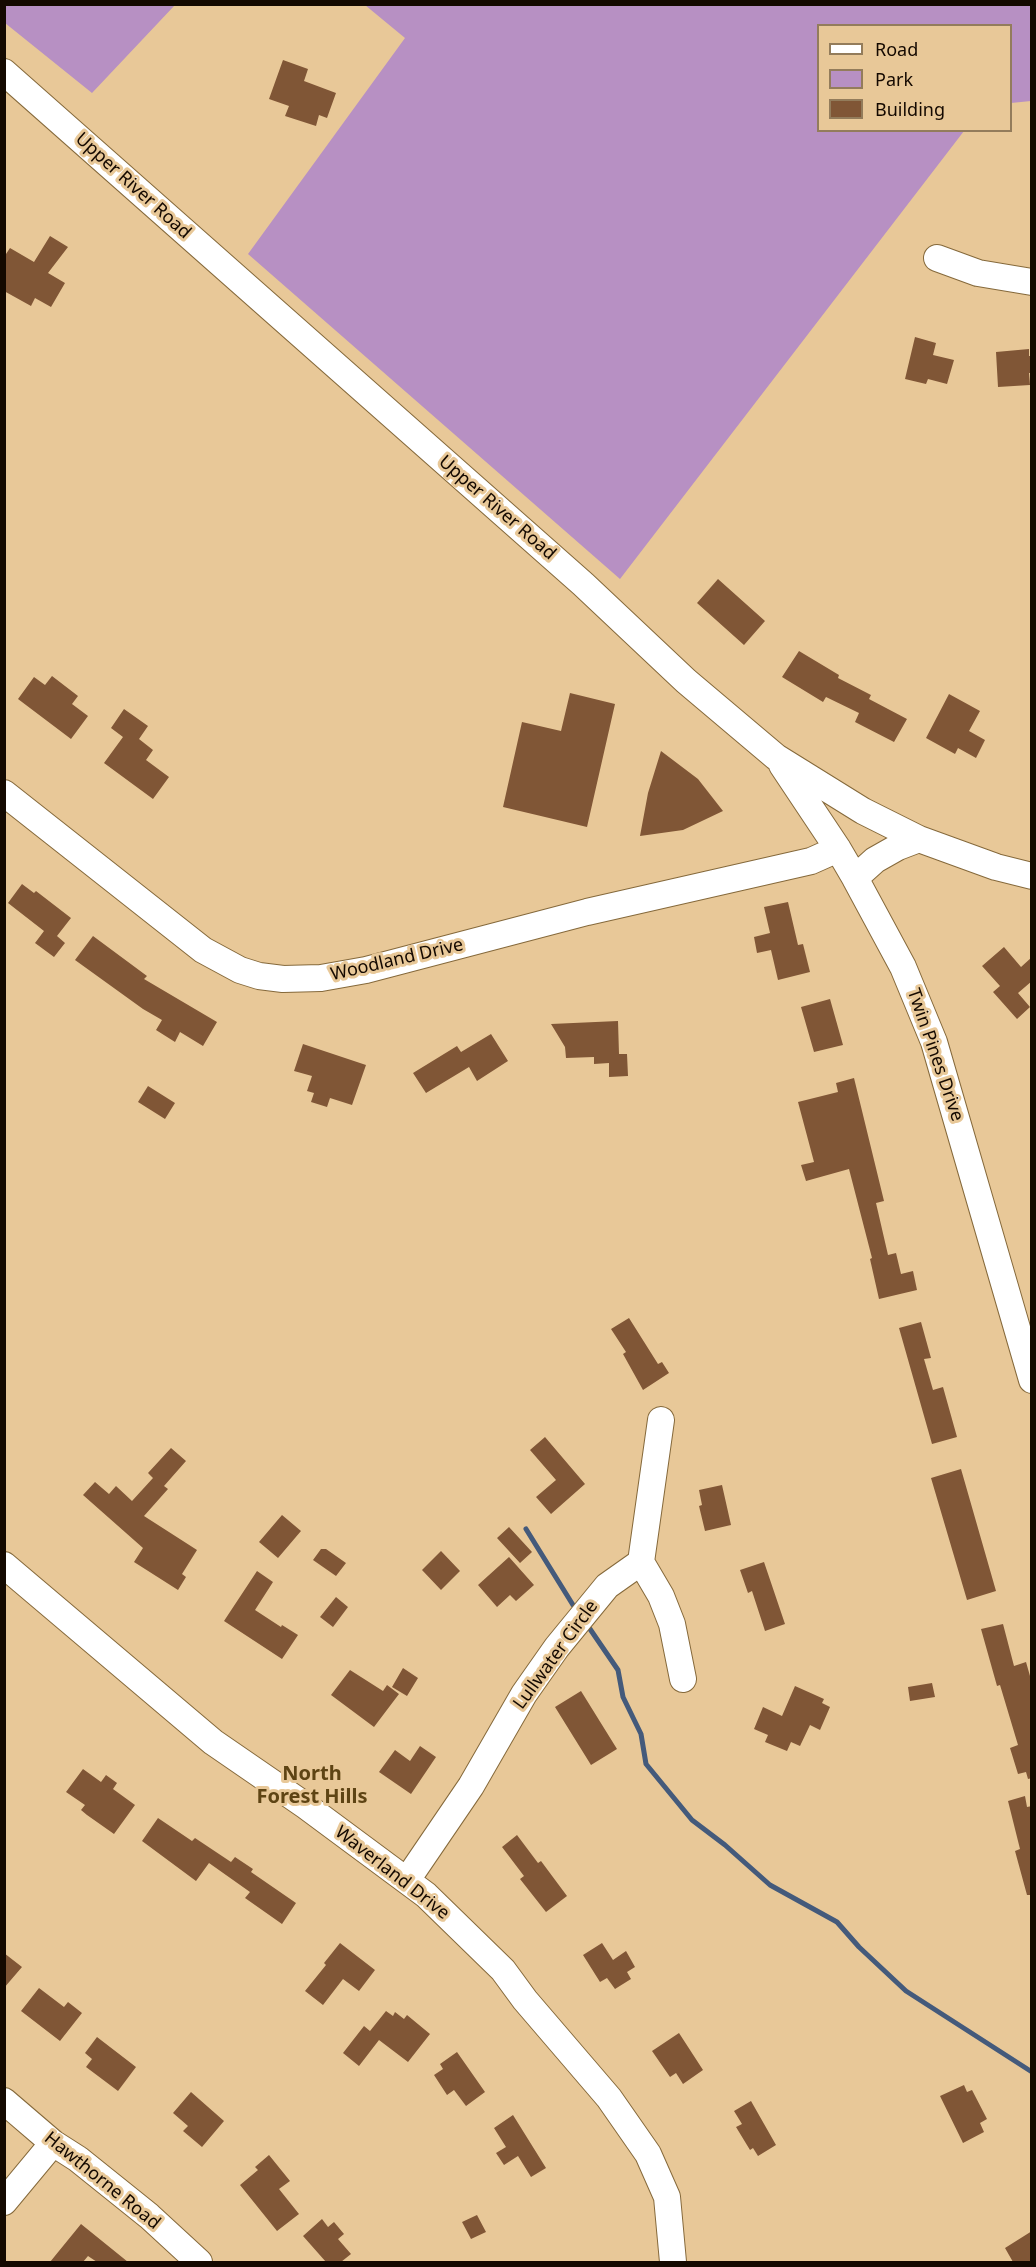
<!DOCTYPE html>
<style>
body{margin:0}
#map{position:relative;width:1036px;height:2267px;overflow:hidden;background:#e8c898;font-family:"Noto Sans",sans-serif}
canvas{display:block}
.frame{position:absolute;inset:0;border:6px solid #140900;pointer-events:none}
.legend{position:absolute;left:817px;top:24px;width:195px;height:108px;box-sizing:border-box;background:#e8c898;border:2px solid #937c5b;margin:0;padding:8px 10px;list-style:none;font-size:18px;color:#140900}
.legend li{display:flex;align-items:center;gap:12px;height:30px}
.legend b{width:30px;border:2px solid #937c5b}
</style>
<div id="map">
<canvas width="1036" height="2267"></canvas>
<div class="frame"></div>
<ul class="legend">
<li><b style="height:8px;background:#fff"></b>Road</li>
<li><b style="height:16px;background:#b790c3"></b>Park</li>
<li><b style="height:16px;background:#805636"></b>Building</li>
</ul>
</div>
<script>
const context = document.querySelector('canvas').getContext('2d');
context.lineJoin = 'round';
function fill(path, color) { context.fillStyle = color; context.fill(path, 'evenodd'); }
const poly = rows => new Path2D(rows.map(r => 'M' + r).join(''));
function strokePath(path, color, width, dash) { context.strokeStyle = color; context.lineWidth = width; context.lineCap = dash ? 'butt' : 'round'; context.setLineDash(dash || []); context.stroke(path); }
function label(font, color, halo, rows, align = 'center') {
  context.font = font + ' "Noto Sans",sans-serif'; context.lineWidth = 6; context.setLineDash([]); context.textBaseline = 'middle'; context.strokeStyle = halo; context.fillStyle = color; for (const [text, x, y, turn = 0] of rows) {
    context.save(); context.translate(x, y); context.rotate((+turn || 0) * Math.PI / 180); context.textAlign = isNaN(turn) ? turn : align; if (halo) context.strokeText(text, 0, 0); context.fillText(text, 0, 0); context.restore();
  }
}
const green = poly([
 [4,5,5,4,175,5,92,93,5,23],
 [365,5,1031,5,1031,101,1011,103,1010,26,818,26,818,130,964,131,620,579,248,254,405,38]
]);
const stream = poly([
 [526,1529,573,1605],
 [590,1629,618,1670,623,1697,641,1734,646,1764,692,1820,725,1845,770,1885,837,1922,859,1947,906,1991,1032,2072]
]);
const building = poly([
 [283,60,308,69,304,81,336,93,327,118,319,115,316,126,285,116,289,106,269,99],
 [50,236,68,247,48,273,65,283,51,307,35,298,31,306,4,291,4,257,10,248,34,262],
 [915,337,936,343,933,355,954,360,947,384,928,379,926,384,905,379],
 [1029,349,1029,356,1032,356,1032,373,1029,373,1030,385,998,387,996,352],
 [718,579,765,621,744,645,697,603],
 [799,651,839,675,838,678,871,695,869,699,907,719,894,742,855,722,859,713,826,697,823,702,782,677],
 [52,676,78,696,72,704,88,716,71,739,18,699,34,677,45,685],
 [570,693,615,704,587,827,503,807,522,722,561,731],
 [949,694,980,711,969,731,985,740,976,758,958,748,955,754,926,738],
 [124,709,148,726,139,739,153,750,146,760,169,777,153,799,104,763,123,737,111,728],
 [661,751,698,779,723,811,683,830,640,836,648,793],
 [22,884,34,893,36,891,71,918,57,936,65,943,54,957,35,943,44,931,8,903],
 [788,902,798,945,803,944,810,972,778,980,771,950,757,953,754,937,770,933,764,907],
 [93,936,147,976,144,979,217,1022,203,1046,180,1032,175,1042,156,1030,162,1020,143,1009,75,960],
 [1004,947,1021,967,1032,957,1032,981,1018,993,1030,1007,1017,1019,993,992,1000,986,982,966],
 [830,999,843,1045,814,1052,801,1007],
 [618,1021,619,1054,627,1054,628,1076,609,1077,609,1063,594,1064,594,1057,566,1058,565,1047,551,1024],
 [491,1034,508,1061,477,1081,469,1067,426,1093,413,1073,457,1046,461,1052],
 [303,1044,366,1065,352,1105,330,1098,327,1107,311,1102,314,1093,307,1091,312,1076,294,1071],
 [854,1078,884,1201,876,1203,888,1255,896,1253,901,1274,913,1271,917,1290,879,1299,870,1259,872,1258,849,1169,806,1181,801,1165,814,1162,798,1102,838,1092,836,1083],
 [148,1086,175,1103,165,1119,138,1102],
 [629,1318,658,1364,662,1362,669,1373,643,1390,623,1354,626,1352,611,1329],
 [921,1322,931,1358,924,1359,933,1390,943,1387,957,1437,932,1444,899,1328],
 [545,1437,585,1484,551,1514,536,1497,556,1480,530,1450],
 [171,1448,186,1461,164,1486,168,1489,144,1516,197,1550,182,1574,186,1577,178,1590,134,1562,143,1548,83,1495,95,1482,109,1494,116,1486,132,1501,153,1478,148,1473],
 [961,1469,996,1591,967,1600,931,1478],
 [722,1485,731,1525,705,1531,699,1506,702,1505,699,1490],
 [282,1515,301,1531,278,1558,259,1542],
 [509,1527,532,1552,520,1563,497,1538],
 [321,1549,326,1549,346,1563,336,1576,313,1560],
 [441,1551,460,1571,441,1590,422,1570],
 [509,1557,534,1585,516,1601,510,1595,497,1607,478,1585],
 [764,1562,785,1624,765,1631,752,1591,748,1593,740,1570],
 [257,1571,273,1582,255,1610,281,1627,282,1625,298,1635,282,1659,224,1621],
 [336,1597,348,1607,333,1627,320,1617],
 [1003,1624,1014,1666,1026,1662,1032,1683,1032,1778,1028,1779,1026,1772,1018,1774,1010,1748,1018,1745,1000,1685,997,1686,981,1629],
 [403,1668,418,1678,407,1696,392,1687],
 [350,1670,383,1691,387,1685,399,1694,374,1727,331,1695],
 [932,1683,935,1697,910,1701,908,1687],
 [795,1686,824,1699,822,1703,830,1707,820,1730,810,1725,800,1746,791,1742,787,1751,765,1742,768,1735,754,1729,763,1707,782,1716],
 [581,1691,617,1749,591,1765,555,1707],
 [420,1746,436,1757,411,1794,379,1772,395,1750,410,1761],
 [83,1769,101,1782,106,1775,117,1783,113,1789,135,1805,114,1834,87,1815,81,1810,85,1805,66,1792],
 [1025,1796,1027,1807,1032,1806,1032,1895,1027,1895,1015,1851,1020,1849,1008,1801],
 [158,1818,192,1841,195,1838,231,1862,235,1857,253,1869,251,1872,296,1903,282,1924,245,1898,250,1892,209,1863,196,1881,142,1841],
 [517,1835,538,1863,541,1861,567,1896,546,1912,520,1879,524,1876,502,1847],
 [340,1943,375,1970,359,1991,343,1979,323,2005,305,1991,326,1965,324,1963],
 [602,1943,613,1960,626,1951,635,1967,627,1972,631,1979,615,1989,607,1978,600,1982,583,1955],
 [4,1953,22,1967,4,1988],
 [39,1988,64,2007,68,2002,82,2013,60,2041,21,2011],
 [386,2011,393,2016,395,2012,404,2019,407,2015,430,2034,408,2062,379,2040,359,2066,343,2053,364,2026,370,2031],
 [679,2033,703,2070,683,2084,676,2073,670,2077,652,2051],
 [97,2037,136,2067,118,2091,86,2067,92,2059,85,2053],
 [457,2052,485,2092,466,2106,454,2090,447,2095,434,2075,443,2069,440,2064],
 [964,2085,967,2092,972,2090,987,2119,980,2123,984,2132,963,2143,940,2096],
 [191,2092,224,2121,202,2147,183,2131,188,2126,173,2113],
 [751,2101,776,2145,758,2156,753,2148,750,2150,736,2127,742,2124,734,2111],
 [513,2115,546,2168,531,2177,518,2156,504,2165,496,2153,506,2147,494,2128],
 [269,2155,290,2181,279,2189,299,2214,277,2231,240,2185,258,2170,255,2167],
 [477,2215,486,2232,471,2239,462,2222],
 [322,2219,328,2227,334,2222,344,2234,338,2239,351,2254,341,2262,326,2262,303,2236],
 [81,2224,128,2262,97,2262,88,2256,83,2262,50,2262],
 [1032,2231,1032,2262,1013,2262,1005,2248]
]);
const minor = poly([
 [4,72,583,584,686,681,776,757,863,811,919,839,996,867,1032,876],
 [937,258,978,273,1032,282],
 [782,765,838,849,855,878,903,967,934,1042,1032,1380],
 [4,793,203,950,240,970,259,976,283,979,321,978,366,970,587,912,811,861,838,849],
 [855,878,875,860,898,847,919,839],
 [641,1562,661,1596,672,1624,683,1679],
 [4,1565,213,1742,306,1806,426,1895,503,1970,525,2000,609,2098,648,2154,667,2197,673,2262],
 [407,1880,471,1786,524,1694,557,1647,607,1586,641,1562,661,1420],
 [4,2101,53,2143,78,2159,149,2216,199,2262],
 [4,2202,53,2143]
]);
const streetNames = [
 ["Upper River Road",133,186,42],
 ["Upper River Road",497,508,41],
 ["Woodland Drive",397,960,-13],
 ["Twin Pines Drive",935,1055,71],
 ["Lullwater Circle",556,1655,-54],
 ["Waverland Drive",392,1873,38],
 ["Hawthorne Road",102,2181,39]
];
const neighbourhoodNames = [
 ["North",312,1774],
 ["Forest Hills",312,1797]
];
fill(green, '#b790c3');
strokePath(stream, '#445a7b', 5);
fill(building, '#805636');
strokePath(minor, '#85693b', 28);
strokePath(minor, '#fff', 26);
label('18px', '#140900', '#e8c898', streetNames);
label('bold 20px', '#5e4414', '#e8c898', neighbourhoodNames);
</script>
